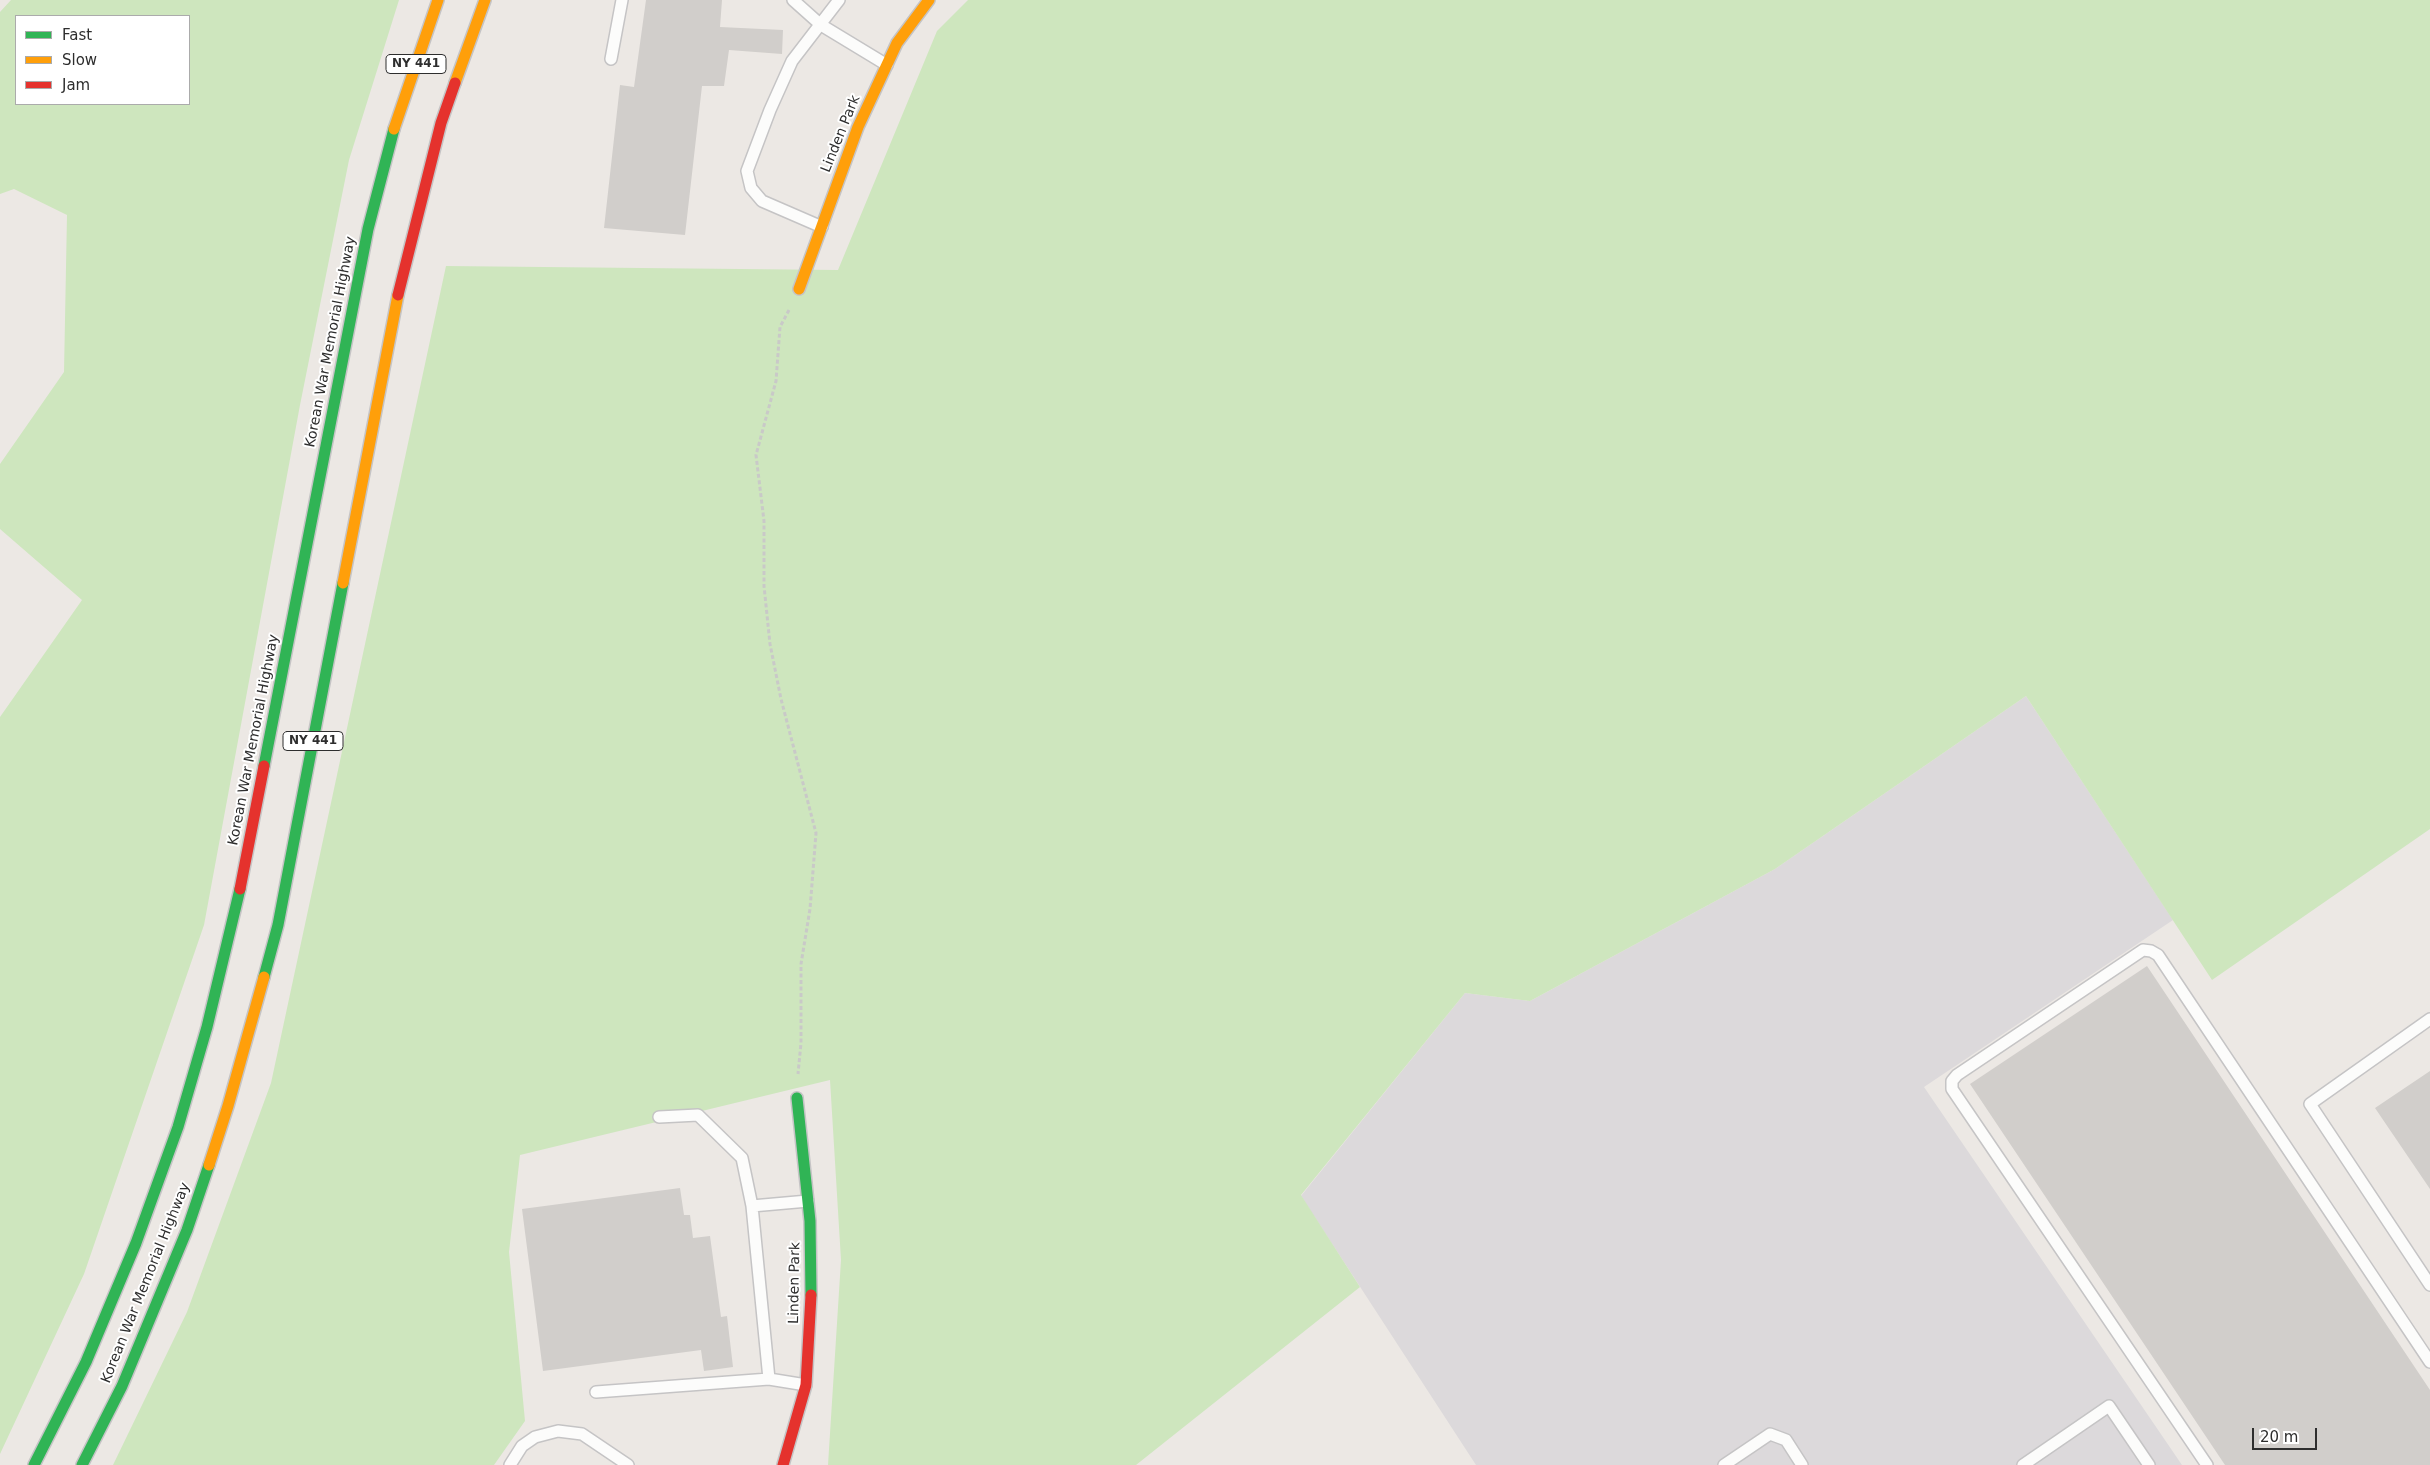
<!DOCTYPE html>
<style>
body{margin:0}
#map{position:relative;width:2430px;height:1465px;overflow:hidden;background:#ece8e4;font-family:"DejaVu Sans",sans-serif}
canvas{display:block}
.legend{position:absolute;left:15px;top:15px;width:175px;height:90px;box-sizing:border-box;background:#fff;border:1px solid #ababab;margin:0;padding:6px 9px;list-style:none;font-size:15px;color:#2e2e2e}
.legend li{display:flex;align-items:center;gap:10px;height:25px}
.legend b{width:25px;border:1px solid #ababab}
.scale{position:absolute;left:2252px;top:1428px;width:65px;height:22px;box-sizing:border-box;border:2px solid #2e2e2e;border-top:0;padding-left:6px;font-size:15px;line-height:18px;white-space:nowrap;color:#2e2e2e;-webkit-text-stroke:4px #fff;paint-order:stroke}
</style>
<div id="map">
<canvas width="2430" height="1465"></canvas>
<ul class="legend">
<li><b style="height:6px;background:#30b455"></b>Fast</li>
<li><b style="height:6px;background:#ff9f0a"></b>Slow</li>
<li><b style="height:6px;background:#e5322d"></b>Jam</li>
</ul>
<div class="scale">20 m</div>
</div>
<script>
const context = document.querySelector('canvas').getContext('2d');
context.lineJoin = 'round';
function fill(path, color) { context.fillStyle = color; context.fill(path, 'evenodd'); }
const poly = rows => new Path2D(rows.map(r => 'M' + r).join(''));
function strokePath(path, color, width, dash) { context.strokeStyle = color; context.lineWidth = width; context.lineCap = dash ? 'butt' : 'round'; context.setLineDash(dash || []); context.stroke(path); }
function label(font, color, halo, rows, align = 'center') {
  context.font = font + ' "DejaVu Sans",sans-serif'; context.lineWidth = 4; context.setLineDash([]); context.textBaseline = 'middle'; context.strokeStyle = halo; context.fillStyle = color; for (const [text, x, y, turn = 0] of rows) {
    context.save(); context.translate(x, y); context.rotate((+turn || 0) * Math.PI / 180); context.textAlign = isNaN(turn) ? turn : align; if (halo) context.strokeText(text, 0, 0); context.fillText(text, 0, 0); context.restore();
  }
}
const industrial = poly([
 [2026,696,2173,920,1924,1087,2182,1465,1476,1465,1301,1196,1465,993,1530,1001,1775,869]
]);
const green = poly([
 [11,0,399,0,349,160,300,405,204,925,84,1274,0,1454,0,717,82,600,0,529,0,464,64,372,67,215,14,189,0,194,0,12],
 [16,16,189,16,189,104,16,104],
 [968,0,2430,0,2430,829,2212,980,2026,696,1775,869,1530,1001,1465,993,1301,1195,1360,1287,1136,1465,828,1465,841,1260,830,1080,520,1155,509,1252,525,1421,494,1465,113,1465,187,1312,271,1083,446,266,838,270,937,31]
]);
const building = poly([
 [646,0,722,0,720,27,783,30,782,54,729,50,724,86,702,86,685,235,604,228,620,85,634,87],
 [2147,966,2430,1390,2430,1465,2225,1465,1970,1084],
 [2430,1071,2430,1189,2375,1108],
 [680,1188,684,1215,690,1215,693,1238,710,1236,721,1317,727,1316,733,1367,704,1371,701,1350,543,1371,522,1209]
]);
const path = poly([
 [789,310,780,327,776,381,756,455,764,521,764,586,770,644,781,699,816,833,810,909,801,964,801,1043,798,1074]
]);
const lane = poly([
 [793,0,821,25,887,65],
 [611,59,622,0],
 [822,227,762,201,751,188,747,171,770,110,792,61,839,0],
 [2430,1019,2310,1104,2430,1285],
 [659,1117,698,1115,742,1158,752,1206],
 [806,1385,769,1379,752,1206,808,1201],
 [596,1392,769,1379],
 [510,1465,522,1446,535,1437,558,1431,582,1434,628,1465],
 [1724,1465,1770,1434,1786,1440,1802,1465],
 [2023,1465,2109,1406,2149,1465],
 [2207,1465,1952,1089,1952,1081,1957,1075,2143,950,2151,951,2158,955,2430,1362]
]);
const fast = poly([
 [264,766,368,229,394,129],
 [264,977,278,925,343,583],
 [797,1098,810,1221,811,1295],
 [34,1465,86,1362,136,1243,178,1127,207,1027,240,889],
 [82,1465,122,1386,187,1230,209,1165]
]);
const slow = poly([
 [455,83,485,0],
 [394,129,438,0],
 [799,289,858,127,897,43,929,0],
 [343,583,398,295],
 [209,1165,228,1106,264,977]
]);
const jam = poly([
 [398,295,441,123,455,83],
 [240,889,264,766],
 [783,1465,806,1385,811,1295]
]);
const shields = [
 [416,64,60],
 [313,741,60]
];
const shieldNames = [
 ["NY 441",416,64],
 ["NY 441",313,741]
];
const streetNames = [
 ["Linden Park",841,134,-68],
 ["Korean War Memorial Highway",331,342,-79],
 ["Korean War Memorial Highway",254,740,-79],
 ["Korean War Memorial Highway",146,1283,-68],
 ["Linden Park",795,1283,-89]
];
fill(industrial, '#dcd9db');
fill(green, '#cee6be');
fill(building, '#d1cecb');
strokePath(lane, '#c5c4c5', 14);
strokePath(fast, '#c5c4c5', 14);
strokePath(slow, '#c5c4c5', 14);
strokePath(jam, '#c5c4c5', 14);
strokePath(path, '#c9c9c8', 3, [4, 2.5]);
strokePath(lane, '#fcfcfb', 11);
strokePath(fast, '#30b455', 11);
strokePath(slow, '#ff9f0a', 11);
strokePath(jam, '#e5322d', 11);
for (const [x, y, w] of shields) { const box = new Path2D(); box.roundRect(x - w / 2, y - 9.5, w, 19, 4); context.fillStyle = '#fff'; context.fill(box); strokePath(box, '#2e2e2e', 1); }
label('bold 12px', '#2e2e2e', null, shieldNames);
label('14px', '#2e2e2e', '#fff', streetNames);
</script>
